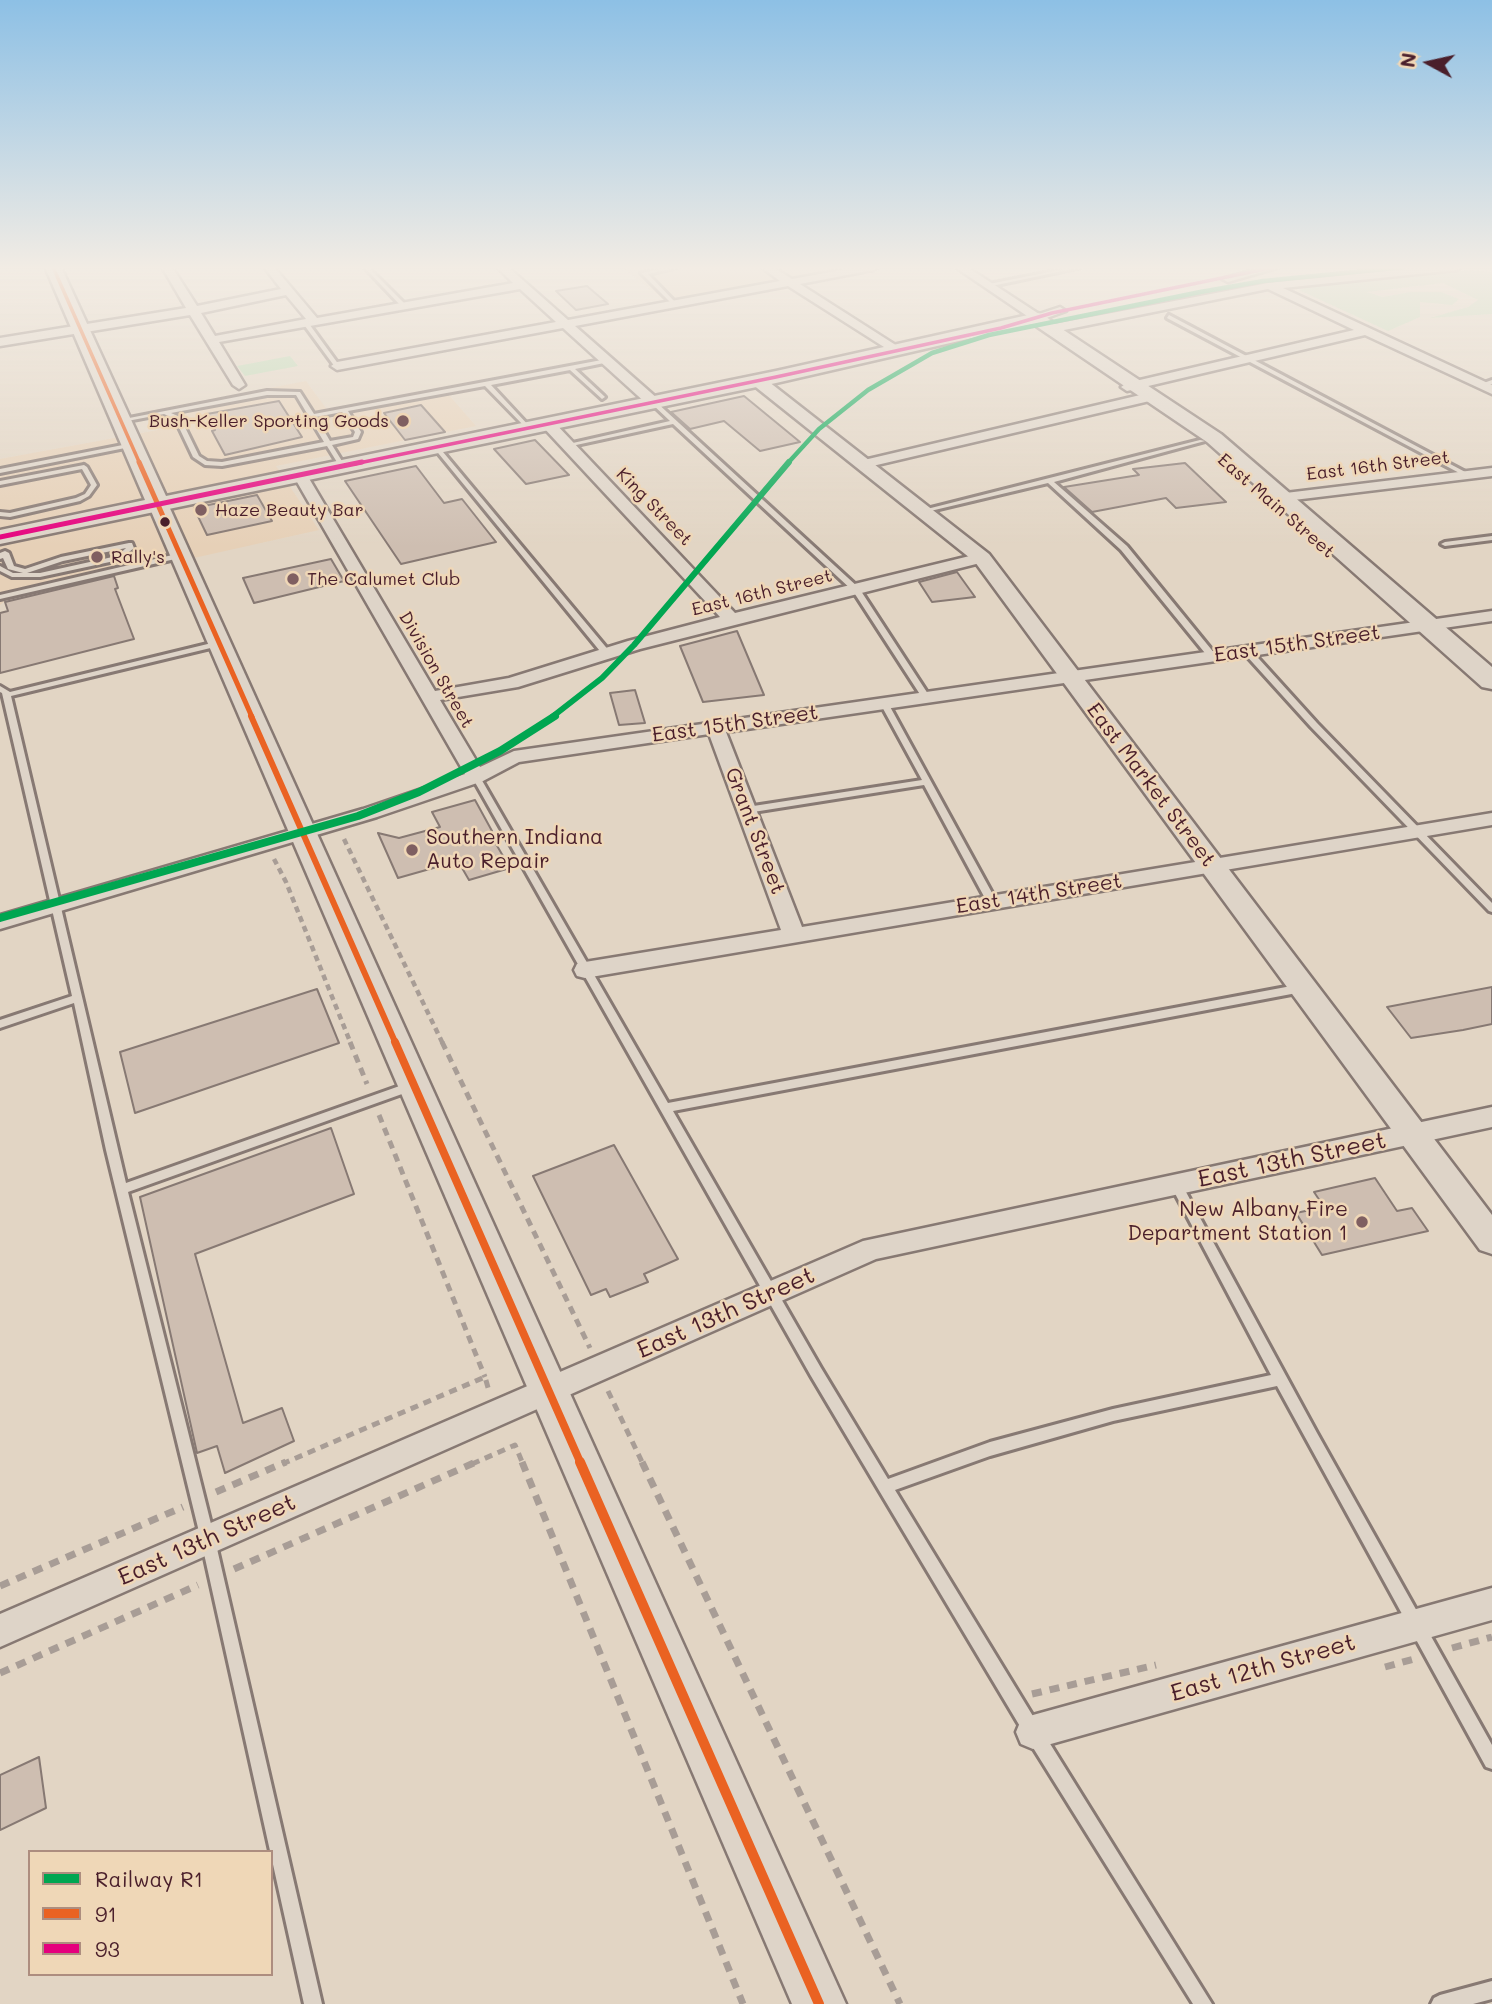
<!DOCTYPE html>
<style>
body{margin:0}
#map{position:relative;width:1492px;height:2004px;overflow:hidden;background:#e2d5c4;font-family:Mali,sans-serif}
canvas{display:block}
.legend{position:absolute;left:28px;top:1850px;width:245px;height:126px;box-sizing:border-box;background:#efd7b7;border:2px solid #ad8d7f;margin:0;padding:9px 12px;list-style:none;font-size:21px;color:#4a1f2b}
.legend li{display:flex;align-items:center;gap:14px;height:35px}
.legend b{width:35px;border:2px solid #ad8d7f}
.north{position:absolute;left:1394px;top:28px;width:70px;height:70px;-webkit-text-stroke:5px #efd7b7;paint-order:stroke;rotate:278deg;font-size:19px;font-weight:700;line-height:28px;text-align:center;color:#4a1f2b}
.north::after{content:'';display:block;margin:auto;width:24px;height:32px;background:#4a1f2b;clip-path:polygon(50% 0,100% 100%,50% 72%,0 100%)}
</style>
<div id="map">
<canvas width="1492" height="2004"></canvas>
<ul class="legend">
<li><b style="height:9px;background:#00a651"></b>Railway R1</li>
<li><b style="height:9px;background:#ea6222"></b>91</li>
<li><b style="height:9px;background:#e5007d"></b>93</li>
</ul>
<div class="north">N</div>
</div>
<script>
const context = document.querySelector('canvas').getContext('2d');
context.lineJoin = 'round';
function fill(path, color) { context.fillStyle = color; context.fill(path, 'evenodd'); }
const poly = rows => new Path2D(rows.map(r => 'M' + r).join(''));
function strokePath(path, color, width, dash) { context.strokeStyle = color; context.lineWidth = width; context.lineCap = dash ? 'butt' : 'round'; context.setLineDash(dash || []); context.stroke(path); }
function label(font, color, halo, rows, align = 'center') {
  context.font = font + ' Mali,sans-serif'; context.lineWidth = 5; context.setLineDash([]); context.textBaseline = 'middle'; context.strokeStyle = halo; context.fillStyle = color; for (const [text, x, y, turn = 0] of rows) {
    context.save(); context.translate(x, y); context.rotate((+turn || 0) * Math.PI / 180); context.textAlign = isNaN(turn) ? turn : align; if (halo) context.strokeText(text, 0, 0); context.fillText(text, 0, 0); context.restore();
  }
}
const built = poly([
 [622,267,851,267,665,301],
 [306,381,331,415,447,393,476,426,276,466,319,530,6,600,0,605,0,459,158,430,149,411]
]);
const green = poly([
 [1472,270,1492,272,1492,314,1430,318,1468,307,1478,300,1443,283,1367,292,1383,297,1410,292,1441,292,1459,299,1452,305,1420,302,1420,317,1388,331,1299,290,1323,282],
 [290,356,298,366,245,376,237,366]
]);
const building = poly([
 [587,286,608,304,576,310,556,291,587,286],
 [744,396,800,442,760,451,724,421,690,429,671,412,744,396],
 [279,401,302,437,225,455,212,431,215,430,207,414,279,401],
 [421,405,445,432,405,440,384,413,421,405],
 [535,440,569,475,526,484,494,449,535,440],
 [1185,463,1226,502,1176,508,1166,498,1092,512,1064,487,1139,475,1133,469,1185,463],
 [416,466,444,503,462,499,496,542,401,564,345,481,416,466],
 [257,495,272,521,207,535,194,508,257,495],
 [331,559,344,581,254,603,243,578,331,559],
 [957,572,975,597,932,602,919,582,957,572],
 [114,576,118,588,115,589,134,639,0,673,0,613,8,611,5,602,114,576],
 [737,631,764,695,703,702,680,646,737,631],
 [635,690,645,723,619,725,610,693,635,690],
 [475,800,492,831,489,832,510,868,469,880,458,861,398,878,378,833,399,838,440,827,432,812,475,800],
 [1492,987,1492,1024,1463,1030,1411,1038,1387,1007,1492,987],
 [317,989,339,1043,135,1113,120,1052,317,989],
 [331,1128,354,1194,195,1254,243,1423,282,1408,294,1441,225,1473,217,1446,197,1453,140,1197,331,1128],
 [614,1145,678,1259,644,1274,648,1282,610,1297,606,1289,591,1295,533,1176,614,1145],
 [1375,1178,1397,1211,1412,1208,1428,1231,1322,1255,1296,1213,1324,1207,1314,1192,1375,1178],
 [39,1757,46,1808,0,1830,0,1775,39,1757]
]);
const pathFar2 = poly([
 [344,839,443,1044],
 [274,859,286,882,351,1044]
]);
const pathFar1 = poly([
 [350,1042,367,1084],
 [442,1042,590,1348],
 [379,1115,485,1377],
 [608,1391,643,1464],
 [282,1464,485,1377,489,1391],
 [472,1464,515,1445,523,1464]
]);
const path = poly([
 [522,1462,743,2004],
 [642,1462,900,2004],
 [216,1492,286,1462],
 [234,1569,476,1462],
 [0,1586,183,1507],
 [1452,1648,1492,1637],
 [1385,1667,1414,1659],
 [0,1673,198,1585],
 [1032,1694,1156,1665]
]);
const service = poly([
 [364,267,368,267,406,305,406,307,402,307,364,267],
 [670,267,678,267,648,274,676,303,674,306,641,273,670,267],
 [1074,267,1082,267,987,287,984,285,1074,267],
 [1169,315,1469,474,1470,475,1465,476,1167,318,1169,315],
 [303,321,307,321,339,365,339,367,335,367,302,322,303,321],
 [607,359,610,361,609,362,575,369,604,396,605,397,602,399,570,370,491,385,530,427,530,429,528,430,485,386,348,411,361,432,358,439,332,445,345,466,342,468,340,467,327,446,222,466,205,465,193,457,175,419,164,414,122,422,119,420,267,391,300,392,314,414,607,359],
 [267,395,296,395,324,442,222,462,207,461,199,456,180,417,171,413,267,395],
 [342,412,355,432,353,437,330,441,316,417,342,412],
 [1492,380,1492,384,1481,387,1478,385,1492,380],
 [651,401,655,401,859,588,930,697,929,699,923,699,853,591,673,424,567,447,564,445,670,421,651,403,651,401],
 [1200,440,1205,441,1054,482,1127,546,1215,654,1215,658,1209,658,1121,550,1048,483,922,513,919,511,1200,440],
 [133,443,135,444,135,446,0,473,0,469,133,443],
 [434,446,438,446,610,652,610,656,604,656,434,448,434,446],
 [84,465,87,467,97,485,89,496,80,501,10,517,0,516,0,512,10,513,76,498,85,494,91,485,82,469,0,485,0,481,84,465],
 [1492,536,1492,540,1445,546,1441,544,1445,542,1492,536],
 [129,543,132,543,134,548,119,560,40,577,12,577,0,571,0,566,13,573,23,573,8,569,3,558,0,559,0,553,5,551,9,553,14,566,25,569,61,557,129,543],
 [126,548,117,556,40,573,27,573,63,561,126,548],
 [181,553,185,555,184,557,0,599,0,595,181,553],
 [220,641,224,643,223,645,11,696,126,1183,408,1083,412,1082,416,1083,418,1086,416,1089,128,1192,215,1540,322,2004,304,2004,201,1540,106,1150,74,1003,0,1028,0,1020,72,996,2,693,0,692,0,686,10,692,220,641],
 [1244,649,1250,649,1317,723,1492,903,1492,912,1489,911,1311,727,1244,653,1244,649],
 [881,701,887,701,888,703,997,902,995,904,992,905,987,902,924,785,747,813,742,810,747,807,922,780,880,703,881,701],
 [476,774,480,777,668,1103,1302,984,1306,985,1307,988,1302,992,673,1111,821,1368,888,1479,990,1442,1113,1409,1271,1375,1170,1184,1172,1181,1176,1179,1180,1181,1317,1433,1492,1745,1492,1769,1486,1767,1277,1386,1113,1421,990,1456,895,1490,1039,1726,1212,2004,1193,2004,1027,1738,880,1492,811,1376,472,777,476,774],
 [1492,1981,1492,1999,1473,2004,1431,2004,1434,1998,1440,1995,1492,1981]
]);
const minor = poly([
 [162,267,172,267,197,306,281,289,264,267,274,267,317,318,513,283,497,267,508,267,568,320,780,281,761,267,773,267,792,279,858,267,878,267,873,270,800,284,905,351,895,354,788,286,575,326,658,399,660,402,653,406,648,405,563,328,337,370,331,366,337,362,556,322,520,289,219,342,245,385,239,389,233,385,190,315,0,346,0,338,186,308,162,267],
 [286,295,306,319,215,336,201,313,286,295],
 [955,267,967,267,1039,314,1060,307,1066,311,1041,320,1033,320,955,267],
 [1264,267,1280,267,1228,282,1222,279,1264,267],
 [1428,267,1461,267,1456,270,1283,288,1492,385,1492,394,1365,335,1127,391,1121,387,1127,383,1354,330,1268,289,1049,333,1043,329,1049,325,1268,283,1428,267],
 [1153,392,1158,393,1158,399,864,468,857,464,864,460,1153,392],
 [548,420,553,421,735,613,982,553,990,558,988,561,640,649,518,687,440,700,480,767,514,751,1492,611,1492,621,726,732,802,927,1492,813,1492,825,585,978,577,976,574,970,577,964,585,962,781,930,709,734,519,762,483,781,377,817,0,929,0,915,363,809,465,774,293,475,295,472,305,472,307,475,435,691,509,678,628,641,720,617,543,427,541,424,548,420],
 [1492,468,1492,476,1269,503,1262,499,1269,495,1492,468],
 [1492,1107,1492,1127,876,1259,0,1647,0,1614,863,1241,1492,1107],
 [1492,1588,1492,1620,1033,1749,1021,1744,1016,1732,1021,1720,1033,1715,1492,1588]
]);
const tertiary = poly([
 [758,376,764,378,989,554,1492,1215,1492,1254,1480,1250,975,562,752,384,750,381,758,376]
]);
const secondary = poly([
 [158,498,165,500,168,504,846,2004,792,2004,148,504,151,500,158,498]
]);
const primary = poly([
 [45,267,61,267,166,496,776,371,1037,313,1043,314,1056,325,1221,434,1492,667,1492,689,1482,687,1207,442,1033,324,776,383,0,544,0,530,145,500,45,267]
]);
const bus1Far4 = poly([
 [53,267,140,464]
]);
const bus1Far3 = poly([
 [139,462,252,717]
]);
const bus1Far2 = poly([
 [251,716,396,1044]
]);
const bus1Far1 = poly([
 [395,1042,581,1464]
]);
const bus1 = poly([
 [580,1462,819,2004]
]);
const bus2Far1 = poly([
 [354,464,776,377,1001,328,1052,313,1275,267]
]);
const bus2 = poly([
 [0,537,362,462]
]);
const rail1Far2 = poly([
 [787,464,819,429,868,390,932,353,989,335,1200,292,1263,281,1404,267]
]);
const rail1Far1 = poly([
 [552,717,602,678,634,645,789,462]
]);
const rail1 = poly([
 [0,918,358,816,419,792,500,751,555,716]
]);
const markers = [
 [403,421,7,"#7f5f61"],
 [201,510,7,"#7f5f61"],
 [165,522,6,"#4a1f2b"],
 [97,557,7,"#7f5f61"],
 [293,579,7,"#7f5f61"],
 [412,850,7,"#7f5f61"],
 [1362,1222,7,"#7f5f61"]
];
const farPoinames = [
 ["Bush-Keller Sporting Goods",389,421,"right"],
 ["Haze Beauty Bar",215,510],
 ["Rally's",111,557],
 ["The Calumet Club",307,579]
];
const farStreetnames = [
 ["East 16th Street",1378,466,-7],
 ["East Main Street",1276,506,41],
 ["King Street",654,507,46],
 ["East 16th Street",762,593,-14],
 ["Division Street",436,670,60]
];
const streetNames = [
 ["East 15th Street",1297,644,-8],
 ["East 15th Street",735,724,-8],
 ["East Market Street",1151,785,53],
 ["Grant Street",755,831,69],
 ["East 14th Street",1039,894,-9]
];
const poiNames = [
 ["Southern Indiana",426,838],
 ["Auto Repair",426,862],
 ["New Albany Fire",1348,1210,"right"],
 ["Department Station 1",1348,1234,"right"]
];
const nearStreetnames = [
 ["East 13th Street",1292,1160,-12],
 ["East 13th Street",726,1313,-24],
 ["East 13th Street",207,1540,-24],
 ["East 12th Street",1263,1668,-16]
];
fill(built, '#e6d0b7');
fill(green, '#bcd9b4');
fill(building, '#cebeb1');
strokePath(building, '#877973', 2);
strokePath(service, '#877973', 6);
strokePath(minor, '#877973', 5);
strokePath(tertiary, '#877973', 5);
strokePath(secondary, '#877973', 5);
strokePath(primary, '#877973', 5);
strokePath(pathFar2, '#a89d96', 4.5, [6, 4.5]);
strokePath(pathFar1, '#a89d96', 5, [8, 6]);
strokePath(path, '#a89d96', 7, [10, 8]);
fill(service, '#ded4c8');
fill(minor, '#ded4c8');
fill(tertiary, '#ded4c8');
fill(secondary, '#ded4c8');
fill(primary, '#ded4c8');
strokePath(bus1Far4, '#ea6222', 3.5);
strokePath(bus1Far3, '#ea6222', 5);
strokePath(bus1Far2, '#ea6222', 6);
strokePath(bus1Far1, '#ea6222', 8);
strokePath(bus1, '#ea6222', 10);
strokePath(bus2Far1, '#e5007d', 3.5);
strokePath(bus2, '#e5007d', 5);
strokePath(rail1Far2, '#00a651', 4.5);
strokePath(rail1Far1, '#00a651', 6);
strokePath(rail1, '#00a651', 8);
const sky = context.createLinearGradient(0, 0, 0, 547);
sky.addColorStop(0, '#8dc0e5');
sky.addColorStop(0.49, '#f2ece4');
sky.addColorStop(1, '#f2ece400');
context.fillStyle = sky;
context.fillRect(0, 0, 1492, 547);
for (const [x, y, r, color] of markers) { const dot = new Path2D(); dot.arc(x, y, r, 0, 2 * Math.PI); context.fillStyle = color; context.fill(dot); strokePath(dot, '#efd7b7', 2.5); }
label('18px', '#4a1f2b', '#efd7b7', farPoinames, 'left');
label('18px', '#4a1f2b', '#efd7b7', farStreetnames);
label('21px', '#4a1f2b', '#efd7b7', streetNames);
label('21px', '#4a1f2b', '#efd7b7', poiNames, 'left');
label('24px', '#4a1f2b', '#efd7b7', nearStreetnames);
</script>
